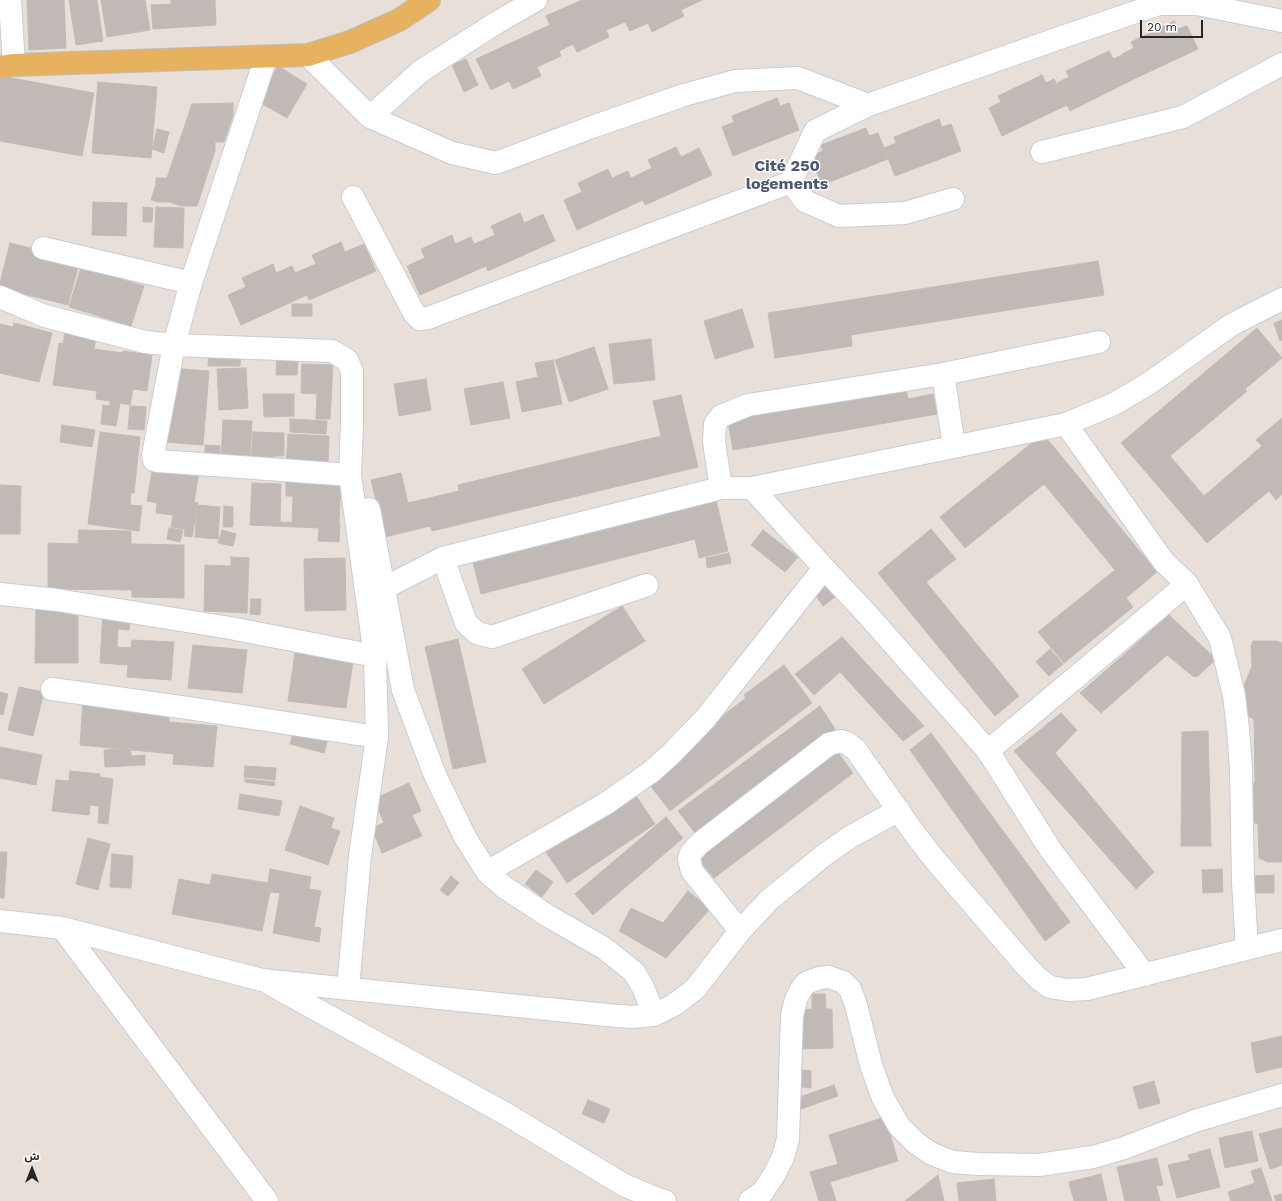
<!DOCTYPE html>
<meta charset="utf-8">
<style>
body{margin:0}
#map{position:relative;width:1282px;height:1201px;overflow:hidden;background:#e8dfd9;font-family:"Work Sans","Noto Sans Arabic",sans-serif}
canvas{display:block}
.north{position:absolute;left:12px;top:1149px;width:40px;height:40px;-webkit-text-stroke:3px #fff;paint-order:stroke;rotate:0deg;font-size:11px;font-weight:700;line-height:16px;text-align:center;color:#262626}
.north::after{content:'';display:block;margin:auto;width:14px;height:18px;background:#262626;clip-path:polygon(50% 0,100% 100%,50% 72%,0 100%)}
.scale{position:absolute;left:1140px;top:20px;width:63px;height:18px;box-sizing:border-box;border:2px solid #262626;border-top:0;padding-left:5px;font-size:12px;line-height:14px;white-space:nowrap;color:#262626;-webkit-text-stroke:3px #fff;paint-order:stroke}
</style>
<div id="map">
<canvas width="1282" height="1201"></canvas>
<div class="north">ش</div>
<div class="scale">20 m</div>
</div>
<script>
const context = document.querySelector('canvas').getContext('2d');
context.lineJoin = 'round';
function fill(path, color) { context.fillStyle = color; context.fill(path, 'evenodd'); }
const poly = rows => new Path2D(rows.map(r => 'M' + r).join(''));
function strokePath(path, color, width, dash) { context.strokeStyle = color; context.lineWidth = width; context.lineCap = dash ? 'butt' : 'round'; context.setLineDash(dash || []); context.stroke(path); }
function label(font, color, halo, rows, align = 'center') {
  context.font = font + ' "Work Sans",sans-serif'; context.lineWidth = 3; context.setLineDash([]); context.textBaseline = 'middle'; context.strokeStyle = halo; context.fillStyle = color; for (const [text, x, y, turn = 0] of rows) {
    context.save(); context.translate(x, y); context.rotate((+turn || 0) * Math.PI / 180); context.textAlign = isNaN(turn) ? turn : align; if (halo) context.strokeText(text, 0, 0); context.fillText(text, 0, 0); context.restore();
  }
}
const building = poly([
 [27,0,64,0,66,48,29,50,27,0],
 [69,0,97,0,103,41,76,45,69,0],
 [101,0,145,0,150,30,107,37,101,0],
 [171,0,215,0,216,25,153,29,151,5,171,4,171,0],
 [582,0,702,0,681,10,684,16,652,32,648,23,630,31,625,22,606,30,609,37,577,52,573,44,559,51,561,56,537,67,541,76,513,89,509,81,491,90,476,59,550,25,546,16,582,0],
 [1174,21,1178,29,1187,26,1198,49,1134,79,1122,54,1134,48,1131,42,1174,21],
 [1109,51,1113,59,1122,55,1134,79,1070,111,1057,83,1069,77,1066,71,1109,51],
 [466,59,478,85,464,92,452,65,466,59],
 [278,66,307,84,287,118,257,101,278,66],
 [1042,75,1046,83,1054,79,1067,105,1002,136,989,108,1001,102,998,96,1042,75],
 [0,76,94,93,82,156,0,141,0,76],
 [98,82,157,87,151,158,92,153,98,82],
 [777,98,780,106,789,103,799,130,733,156,722,127,734,122,732,116,777,98],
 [233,103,233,115,224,142,215,142,215,151,197,206,181,206,169,202,158,202,151,200,156,184,156,178,167,178,192,104,233,103],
 [939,119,942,127,951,124,961,151,895,176,884,148,896,143,894,137,939,119],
 [866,128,869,136,878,133,888,159,822,185,811,156,823,151,821,145,866,128],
 [157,129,169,132,164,153,152,149,157,129],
 [676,147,681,157,699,148,712,175,645,205,643,200,577,230,564,200,582,192,578,183,608,169,612,178,628,171,631,178,652,168,648,160,676,147],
 [93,202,127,203,126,236,92,235,93,202],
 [143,207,153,208,152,222,143,222,143,207],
 [156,207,184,208,183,248,154,247,156,207],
 [520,213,524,223,543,214,555,241,488,271,486,266,420,295,407,266,425,258,421,249,452,235,455,244,471,237,474,244,495,235,491,226,520,213],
 [341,242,345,252,364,244,376,271,309,300,307,295,241,325,228,295,246,287,242,278,273,264,276,273,292,266,295,273,316,264,312,255,341,242],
 [10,243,80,260,68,305,0,288,0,283,10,243],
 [1098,261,1104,295,851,335,852,346,775,358,768,313,1098,261],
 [81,267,144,286,131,326,69,307,81,267],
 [292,304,312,304,312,316,292,316,292,304],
 [742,309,754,347,715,359,704,321,742,309],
 [1282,320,1282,340,1280,341,1274,323,1282,320],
 [14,323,52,333,39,382,0,373,0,324,13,327,14,323],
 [1257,328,1282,358,1245,389,1247,391,1170,456,1204,496,1262,446,1256,440,1282,418,1282,494,1276,500,1269,491,1207,543,1121,443,1257,328],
 [65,333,96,338,94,349,123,353,123,351,152,355,147,391,133,389,130,405,120,403,116,426,101,424,103,405,110,406,110,401,96,399,97,391,53,385,59,343,63,344,65,333],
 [651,339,655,380,614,384,609,344,651,339],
 [594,347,608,389,569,402,555,360,594,347],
 [209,349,241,351,240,366,208,366,209,349],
 [277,356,298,356,297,375,276,375,277,356],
 [553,360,562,404,522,412,516,382,538,377,535,363,553,360],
 [302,364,333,365,330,419,316,419,317,394,301,393,302,364],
 [171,368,209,371,203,445,165,442,171,368],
 [246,368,248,408,219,410,217,369,246,368],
 [426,379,431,410,399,416,394,384,426,379],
 [503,382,510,418,471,425,464,389,503,382],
 [905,384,908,399,933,394,937,414,733,450,727,416,905,384],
 [263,394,294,394,294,416,264,417,263,394],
 [681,395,698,467,432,531,430,526,385,537,371,480,401,473,408,503,459,491,458,485,661,436,653,401,681,395],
 [130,406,146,407,144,430,128,429,130,406],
 [290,419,327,421,326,434,290,432,290,419],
 [223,420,252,421,250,461,221,460,223,420],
 [62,425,95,430,92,447,60,442,62,425],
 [100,432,140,437,134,493,131,493,130,505,142,506,139,531,88,524,100,432],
 [253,432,284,433,284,456,273,456,273,466,251,465,253,432],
 [288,434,329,436,328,467,286,465,288,434],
 [1043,434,1157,572,1126,598,1133,607,1064,663,1038,632,1115,570,1044,484,965,548,940,517,1043,434],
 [205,445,220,446,220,459,205,458,205,445],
 [153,465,199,472,194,502,198,503,192,537,184,536,185,529,171,527,173,515,156,513,157,503,147,501,153,465],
 [286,478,341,480,339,524,292,522,293,496,286,496,286,478],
 [252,483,281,484,280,522,340,524,339,542,318,541,319,528,250,525,252,483],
 [0,485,21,486,20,534,0,534,0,485],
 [715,496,728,551,699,558,695,539,481,594,472,558,715,496],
 [197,505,220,507,218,539,195,537,197,505],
 [224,506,233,507,233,527,223,527,224,506],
 [169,528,183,530,180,542,167,539,169,528],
 [931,529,956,559,926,582,1019,696,995,716,878,573,931,529],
 [79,530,131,531,131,544,184,545,184,598,132,597,132,590,48,589,48,543,78,544,79,530],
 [222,530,236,534,233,546,218,543,222,530],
 [763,530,798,557,785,572,751,545,763,530],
 [729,553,731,563,707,568,706,558,729,553],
 [231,557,249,558,247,613,204,611,205,565,231,566,231,557],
 [345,558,346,610,305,611,304,559,345,558],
 [827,578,839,594,823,606,812,590,827,578],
 [251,599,261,599,260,615,250,614,251,599],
 [622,606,645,641,544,704,522,669,622,606],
 [36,607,78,608,78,663,35,663,36,607],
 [103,613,130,615,129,630,118,629,117,647,131,648,132,640,174,642,171,680,127,677,128,665,100,663,103,613],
 [1169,615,1216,659,1198,676,1194,677,1167,655,1101,713,1080,693,1169,615],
 [842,637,924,726,903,741,840,672,814,695,795,674,842,637],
 [458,639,486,762,453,769,425,647,458,639],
 [1253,641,1276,641,1282,643,1282,862,1268,862,1259,858,1258,824,1249,821,1248,784,1255,783,1254,719,1244,715,1244,686,1252,666,1251,646,1253,641],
 [193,645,247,650,242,693,188,688,193,645],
 [1050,649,1063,664,1049,676,1036,662,1050,649],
 [295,653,353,661,346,708,288,701,295,653],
 [784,665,812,703,670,811,646,780,699,734,746,698,744,695,784,665],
 [19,687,44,692,33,736,8,730,19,687],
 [0,692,8,694,3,715,0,714,0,692],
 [83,700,169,715,169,722,217,726,213,767,173,764,174,754,80,745,83,700],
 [820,706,835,729,696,834,678,811,820,706],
 [1061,713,1077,730,1055,753,1154,872,1136,889,1014,751,1061,713],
 [294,730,328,739,324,753,290,744,294,730],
 [1208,731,1211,846,1181,846,1182,732,1208,731],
 [931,733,1070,922,1045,941,910,750,931,733],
 [0,747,42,755,36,785,0,778,0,747],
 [131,748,131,756,145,755,145,765,105,767,104,750,131,748],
 [837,751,853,773,714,878,695,855,837,751],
 [245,766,276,768,275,780,244,777,245,766],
 [70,771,100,774,100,777,113,779,108,824,98,823,99,806,90,805,89,815,52,811,56,780,69,781,70,771],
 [245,779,275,782,274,786,245,782,245,779],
 [409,783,421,811,412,815,422,836,382,853,372,828,384,823,374,799,409,783],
 [634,793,655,824,567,883,546,852,634,793],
 [240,794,282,801,279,816,238,809,240,794],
 [300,806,334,818,331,828,340,831,328,865,285,850,300,806],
 [666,817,683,838,593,915,575,894,666,817],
 [88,838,110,844,98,890,76,884,88,838],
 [0,852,7,852,4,898,0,898,0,852],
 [112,854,133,856,131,888,110,887,112,854],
 [270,869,311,877,309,889,321,891,314,927,321,928,319,942,273,933,280,893,270,892,262,931,172,914,179,879,210,885,212,874,268,883,270,869],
 [1222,869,1223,892,1203,893,1202,870,1222,869],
 [536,870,553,882,542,897,525,884,536,870],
 [1274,875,1274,893,1256,893,1255,876,1274,875],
 [451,876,459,883,448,896,440,890,451,876],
 [688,891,710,909,666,958,619,931,631,908,663,923,688,891],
 [812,994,825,994,826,1009,832,1009,833,1048,801,1049,800,1010,812,1009,812,994],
 [1282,1036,1282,1067,1256,1073,1251,1043,1282,1036],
 [802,1070,811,1071,811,1088,802,1087,802,1070],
 [1154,1081,1160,1103,1139,1109,1133,1087,1154,1081],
 [834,1085,838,1096,801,1109,797,1098,834,1085],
 [588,1100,610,1109,604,1123,582,1114,588,1100],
 [885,1117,898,1161,830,1182,836,1201,819,1201,810,1172,838,1164,829,1135,885,1117],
 [1282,1128,1282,1165,1270,1169,1259,1134,1282,1128],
 [1252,1131,1258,1161,1225,1168,1219,1138,1252,1131],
 [1210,1149,1220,1187,1177,1198,1168,1165,1190,1160,1188,1155,1210,1149],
 [1157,1158,1163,1185,1156,1186,1160,1201,1125,1201,1117,1167,1157,1158],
 [1261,1168,1272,1201,1231,1201,1228,1192,1255,1183,1251,1171,1261,1168],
 [1101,1174,1107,1201,1074,1201,1069,1182,1101,1174],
 [938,1175,944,1201,905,1201,938,1175],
 [994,1179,996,1201,959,1201,957,1183,994,1179],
 [1282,1194,1282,1201,1276,1201,1274,1196,1282,1194]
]);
const street = poly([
 [10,0,14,65],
 [308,55,370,117,452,153,496,163,592,127,684,95,735,81,798,78,868,105],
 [266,57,191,283,174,345,153,455,154,460,158,461,350,475],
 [370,117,421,71,496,23,536,0],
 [1042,152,1183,117,1282,64],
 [791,182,805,201,839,216,905,213,953,199],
 [353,197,414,313,420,319,428,318,791,182,815,131,868,105,1074,33,1159,4,1197,4,1282,21],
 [43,248,191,283],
 [0,297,45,316,145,342,174,345,332,351,347,360,352,371,352,424,350,475,375,656,377,737],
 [943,374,954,446],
 [1066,424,1164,562,1187,584,1220,638,1234,695,1238,729,1241,769,1243,882,1247,948],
 [721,488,714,442,715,424,721,416,748,405,943,374,1099,342],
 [752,488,824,568,866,613,988,751,1050,849,1145,975],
 [369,509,403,690,435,775,465,837,487,872,504,887,548,916,604,948,634,972,643,987,654,1015],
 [443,558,466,623,477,633,492,637,647,585],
 [384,588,443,558,721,488,752,488,1066,424,1114,404,1151,382,1231,325,1282,299],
 [0,594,57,600,230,628,375,656],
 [52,689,195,709,377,737,360,856,348,988],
 [988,751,1187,584],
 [487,872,605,804,651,772,670,755,705,719,824,568],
 [0,921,62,928,262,980,607,1015,632,1017,654,1015,674,1005,695,989,740,931,769,900,823,856,850,837,899,810],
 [62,928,267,1201],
 [740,931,692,871,689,859,691,853,699,844,829,744,841,741,847,743,856,750,914,833,935,860,1027,967,1039,979,1050,987,1068,990,1087,989,1282,940],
 [270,984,506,1114,624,1185,655,1198,665,1201],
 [750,1201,762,1193,774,1175,783,1157,788,1139,792,1016,796,999,802,988,806,983,819,978,829,977,843,982,850,989,856,1005,871,1065,883,1098,899,1126,916,1143,932,1154,953,1162,979,1164,1039,1165,1093,1157,1124,1148,1195,1121,1282,1095]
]);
const primary = poly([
 [0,67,14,65,308,55,350,42,399,20,429,0]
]);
const districtNames = [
 ["Cité 250",787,166],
 ["logements",787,184]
];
fill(building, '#c1b9b5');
strokePath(building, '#c3bbb3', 1);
strokePath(street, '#c7cdd8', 24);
strokePath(primary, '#bebebe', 24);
strokePath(street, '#fff', 22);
strokePath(primary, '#e6b260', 22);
label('bold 16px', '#4b5873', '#fff', districtNames);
</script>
